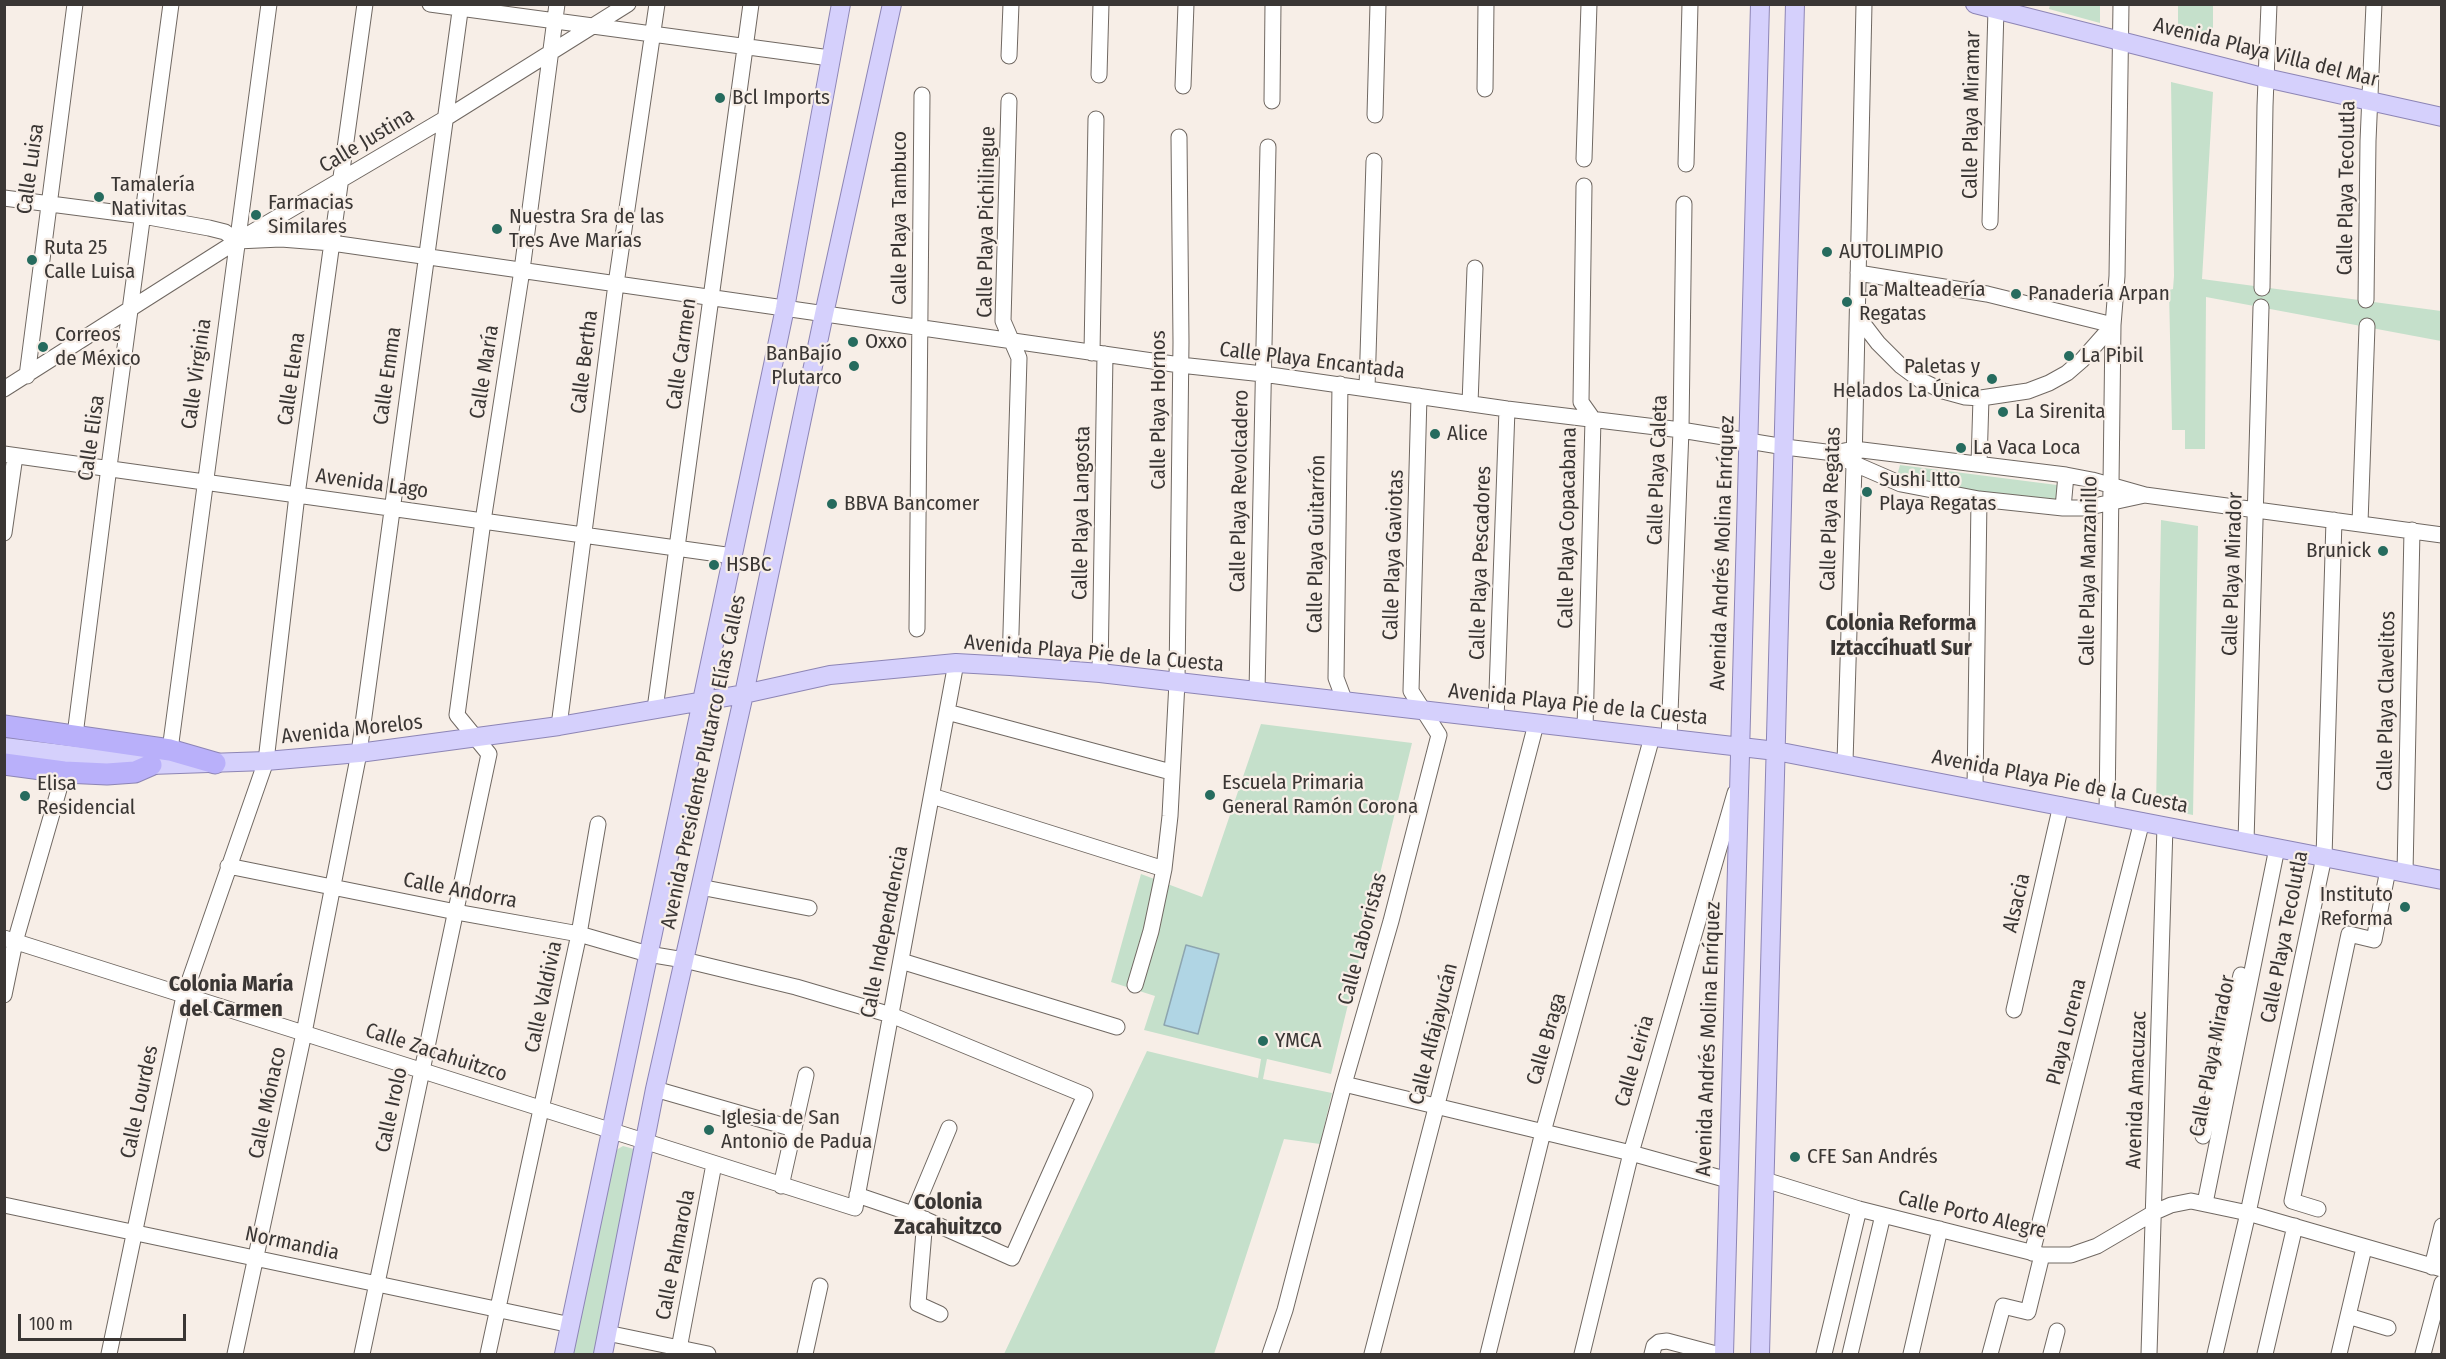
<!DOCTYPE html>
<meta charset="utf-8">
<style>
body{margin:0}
#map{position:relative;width:2446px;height:1359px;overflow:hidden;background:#f7eee7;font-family:"Fira Sans Condensed",sans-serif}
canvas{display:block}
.frame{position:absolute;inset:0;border:6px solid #3a3634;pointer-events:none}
.scale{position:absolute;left:18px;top:1314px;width:168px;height:27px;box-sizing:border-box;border:3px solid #3a3634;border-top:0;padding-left:8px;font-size:18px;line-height:21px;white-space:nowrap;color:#3a3634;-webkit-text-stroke:4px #f7eee7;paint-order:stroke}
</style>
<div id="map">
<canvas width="2446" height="1359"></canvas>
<div class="frame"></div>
<div class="scale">100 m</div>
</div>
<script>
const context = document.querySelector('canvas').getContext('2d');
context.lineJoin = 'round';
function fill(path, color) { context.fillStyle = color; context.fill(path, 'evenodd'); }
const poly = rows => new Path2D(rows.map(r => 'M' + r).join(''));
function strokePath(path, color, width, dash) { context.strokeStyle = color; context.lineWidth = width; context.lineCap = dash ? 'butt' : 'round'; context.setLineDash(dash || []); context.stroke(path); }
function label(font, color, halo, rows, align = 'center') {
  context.font = font + ' "Fira Sans Condensed",sans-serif'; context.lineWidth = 4.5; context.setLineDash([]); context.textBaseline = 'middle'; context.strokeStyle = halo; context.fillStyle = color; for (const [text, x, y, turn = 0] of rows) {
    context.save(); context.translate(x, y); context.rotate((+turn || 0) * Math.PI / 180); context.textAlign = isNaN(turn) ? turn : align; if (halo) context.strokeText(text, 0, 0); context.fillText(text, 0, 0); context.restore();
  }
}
const green = poly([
 [2050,5,2100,5,2100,23,2049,9],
 [2178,5,2213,5,2213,40,2178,32],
 [2171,82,2213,92,2202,279,2441,311,2441,341,2206,297,2205,449,2185,449,2185,430,2172,430,2169,290,2173,289,2174,276],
 [1900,465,2057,485,2061,495,2058,503,1899,480,1898,472],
 [2161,520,2198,526,2193,815,2156,808],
 [1261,724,1412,743,1331,1074,1267,1059,1263,1079,1332,1093,1320,1144,1284,1139,1214,1354,1004,1354,1147,1051,1258,1078,1261,1059,1144,1030,1155,996,1111,982,1141,874,1202,897],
 [623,1146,634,1149,635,1163,594,1354,572,1354,616,1150]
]);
const water = poly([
 [1186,945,1219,954,1198,1034,1164,1025,1186,945]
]);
const minor = poly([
 [430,4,830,58],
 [1009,56,1011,4],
 [1099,75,1101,4],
 [1183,86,1186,4],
 [1485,89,1486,4],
 [1009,101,1003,321,1019,358,1010,666],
 [1272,101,1273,4],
 [1375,115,1378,4],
 [1584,159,1589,4],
 [1686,164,1690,4],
 [1584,186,1581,402,1593,419,1585,729],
 [4,198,143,216,209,228,225,232,237,241,281,239,332,243,1180,365,1263,374,1507,409,1681,430,1785,447,1834,453,1854,449,2066,475,2092,480,2145,495,2442,535],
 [1990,222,1996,9],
 [1858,273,1987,294,2113,325],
 [2262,288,2265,106,2269,4],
 [2366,300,2368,141,2374,4],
 [1858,317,1878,343,1901,366,1920,380,1943,391,1965,397,1981,398,2028,391,2049,383,2067,373,2082,360,2113,325],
 [1092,353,1096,119],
 [27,376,75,4],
 [1340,384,1336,678,1345,702],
 [1367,388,1374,161],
 [4,389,237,241,446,118,628,4],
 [1470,404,1475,268],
 [4,454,733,556],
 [1848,461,1901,484,1979,499,2063,508,2085,508,2145,495],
 [1979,464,1981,398],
 [2063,508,2066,475],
 [2360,523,2367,326],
 [4,533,15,456],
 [917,629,922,95],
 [1100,673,1105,354],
 [1257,692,1268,147],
 [655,709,751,4],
 [947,712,1171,772],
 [1496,720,1507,409],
 [559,726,616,284,657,4],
 [75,735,109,467,171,4],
 [1669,739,1681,430,1684,204],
 [170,750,269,4],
 [1845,762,1854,465,1864,4],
 [1975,788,1979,499],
 [932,796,1164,869],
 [2107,814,2111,484,2113,325,2117,276,2121,4],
 [2246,842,2261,307],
 [228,866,456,912,579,934,648,954,684,960,796,987,891,1015,1085,1095,1012,1258,913,1214,857,1195],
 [2405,873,2412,530],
 [700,887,809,908],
 [4,938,855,1208,956,663],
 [901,961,1117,1027],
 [1135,985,1151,931,1164,869,1170,816,1177,682,1181,342,1179,137],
 [4,995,15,942,64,772],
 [2014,1010,2061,805],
 [1344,1084,1631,1153,1728,1180],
 [655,1089,794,1129],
 [2203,1136,2241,975],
 [1765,1180,1859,1209,2042,1255,2071,1255,2097,1246,2155,1212,2171,1205,2191,1201,2248,1213,2442,1269],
 [781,1186,806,1075],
 [2205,1203,2277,848],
 [4,1205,571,1325],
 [2318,1209,2292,1201,2349,934,2374,940,2388,870],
 [913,1214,949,1128],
 [925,1219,918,1304,940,1314],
 [2032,1253,2142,821],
 [2432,1267,2442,1226],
 [2348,1316,2388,1328],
 [607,1333,708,1354],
 [109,1354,184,996,266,761,297,495,365,4],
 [235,1354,304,1033,359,753,461,4],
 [362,1354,489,754,457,715,483,521,522,270,557,4],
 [488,1354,579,934,598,824],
 [678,1354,714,1164],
 [805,1354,820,1286],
 [1270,1354,1285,1310,1344,1084,1391,921,1439,735,1411,691,1419,396],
 [1372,1354,1536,724],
 [1488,1354,1543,1132,1652,737],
 [1582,1354,1631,1153,1735,793],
 [1652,1354,1654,1346,1659,1342,1667,1341,1716,1354],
 [1824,1354,1859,1209],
 [1850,1354,1883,1215],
 [1911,1354,1940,1229],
 [1990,1354,2003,1306,2028,1312,2042,1255],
 [2051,1354,2057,1331],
 [2149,1354,2165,826],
 [2215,1354,2248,1213,2324,857,2334,520],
 [2265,1354,2295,1226],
 [2339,1354,2364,1248],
 [2423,1354,2442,1283]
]);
const major = poly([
 [1975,4,2266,78,2442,117],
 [4,747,151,765,266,761,359,753,559,726,744,694,830,675,956,663,1010,666,1100,673,1776,751,2442,880],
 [564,1354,785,308,841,4],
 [603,1354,655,1089,744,694,824,314,892,4],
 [1724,1354,1760,4],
 [1760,1354,1795,4]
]);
const highway = poly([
 [4,726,170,750,215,763],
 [4,764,64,772,107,774,135,772,151,765]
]);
const markers = [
 [720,98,6,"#266b5e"],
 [99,197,6,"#266b5e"],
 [256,215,6,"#266b5e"],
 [497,229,6,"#266b5e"],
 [1827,252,6,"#266b5e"],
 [32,260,6,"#266b5e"],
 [2016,294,6,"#266b5e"],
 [1847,302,6,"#266b5e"],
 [853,342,6,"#266b5e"],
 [43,347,6,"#266b5e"],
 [2069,356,6,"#266b5e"],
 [854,366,6,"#266b5e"],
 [1992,379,6,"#266b5e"],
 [2003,412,6,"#266b5e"],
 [1435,434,6,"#266b5e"],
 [1961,448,6,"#266b5e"],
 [1867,492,6,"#266b5e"],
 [832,504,6,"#266b5e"],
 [2383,551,6,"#266b5e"],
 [714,565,6,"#266b5e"],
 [1210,795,6,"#266b5e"],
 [25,796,6,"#266b5e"],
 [2405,907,6,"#266b5e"],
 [1263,1041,6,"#266b5e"],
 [709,1130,6,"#266b5e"],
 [1795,1157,6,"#266b5e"]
];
const streetNames = [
 ["Avenida Playa Villa del Mar",2266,53,14],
 ["Calle Playa Miramar",1972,115,-89],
 ["Calle Justina",367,141,-31],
 ["Calle Luisa",31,169,-82],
 ["Calle Playa Tecolutla",2347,188,-89],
 ["Calle Playa Tambuco",900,218,-90],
 ["Calle Playa Pichilingue",987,222,-89],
 ["Calle Carmen",682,354,-82],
 ["Calle Playa Encantada",1312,361,7],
 ["Calle Bertha",585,362,-83],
 ["Calle María",485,372,-81],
 ["Calle Virginia",197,374,-82],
 ["Calle Emma",388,376,-82],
 ["Calle Elena",292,379,-82],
 ["Calle Playa Hornos",1159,410,-90],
 ["Calle Elisa",92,438,-82],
 ["Calle Playa Caleta",1658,470,-88],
 ["Avenida Lago",372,484,8],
 ["Calle Playa Revolcadero",1240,491,-89],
 ["Calle Playa Regatas",1831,509,-88],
 ["Calle Playa Langosta",1082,513,-89],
 ["Calle Playa Copacabana",1568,528,-89],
 ["Calle Playa Guitarrón",1317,544,-89],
 ["Avenida Andrés Molina Enríquez",1723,553,-88],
 ["Calle Playa Gaviotas",1394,555,-88],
 ["Calle Playa Pescadores",1481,563,-88],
 ["Calle Playa Manzanillo",2089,571,-89],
 ["Calle Playa Mirador",2233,574,-88],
 ["Avenida Playa Pie de la Cuesta",1094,654,5],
 ["Calle Playa Clavelitos",2387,701,-89],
 ["Avenida Playa Pie de la Cuesta",1578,705,6],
 ["Avenida Morelos",352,730,-6],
 ["Avenida Presidente Plutarco Elías Calles",704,762,-78],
 ["Avenida Playa Pie de la Cuesta",2060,782,11],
 ["Calle Andorra",460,891,11],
 ["Alsacia",2017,903,-77],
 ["Calle Independencia",885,932,-79],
 ["Calle Playa Tecolutla",2285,937,-79],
 ["Calle Laboristas",1363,939,-75],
 ["Calle Valdivia",544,997,-78],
 ["Playa Lorena",2067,1032,-76],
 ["Calle Alfajayucán",1434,1034,-76],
 ["Calle Braga",1547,1039,-74],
 ["Avenida Andrés Molina Enríquez",1709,1039,-88],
 ["Calle Zacahuitzco",436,1053,18],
 ["Calle Playa Mirador",2213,1056,-79],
 ["Calle Leiria",1635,1061,-74],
 ["Avenida Amacuzac",2137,1090,-88],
 ["Calle Lourdes",140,1102,-78],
 ["Calle Mónaco",268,1103,-78],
 ["Calle Irolo",392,1110,-78],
 ["Calle Porto Alegre",1972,1215,13],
 ["Normandia",292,1244,12],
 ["Calle Palmarola",676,1255,-79]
];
const poiNames = [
 ["Bcl Imports",732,98],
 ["Tamalería",111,185],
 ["Nativitas",111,209],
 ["Farmacias",268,203],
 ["Similares",268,227],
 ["Nuestra Sra de las",509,217],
 ["Tres Ave Marías",509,241],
 ["Ruta 25",44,248],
 ["Calle Luisa",44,272],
 ["AUTOLIMPIO",1839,252],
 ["La Malteadería",1859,290],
 ["Regatas",1859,314],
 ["Panadería Arpan",2028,294],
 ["Correos",55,335],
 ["de México",55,359],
 ["Oxxo",865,342],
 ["BanBajío",842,354,"right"],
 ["Plutarco",842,378,"right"],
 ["La Pibil",2081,356],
 ["Paletas y",1980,367,"right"],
 ["Helados La Única",1980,391,"right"],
 ["La Sirenita",2015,412],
 ["Alice",1447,434],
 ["La Vaca Loca",1973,448],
 ["Sushi Itto",1879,480],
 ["Playa Regatas",1879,504],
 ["BBVA Bancomer",844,504],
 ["Brunick",2371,551,"right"],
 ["HSBC",726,565],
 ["Escuela Primaria",1222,783],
 ["General Ramón Corona",1222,807],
 ["Elisa",37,784],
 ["Residencial",37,808],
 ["Instituto",2393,895,"right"],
 ["Reforma",2393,919,"right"],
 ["YMCA",1275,1041],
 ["Iglesia de San",721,1118],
 ["Antonio de Padua",721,1142],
 ["CFE San Andrés",1807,1157]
];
const neighbourhoodNames = [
 ["Colonia Reforma",1901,624],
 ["Iztaccíhuatl Sur",1901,649],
 ["Colonia María",231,985],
 ["del Carmen",231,1010],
 ["Colonia",948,1203],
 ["Zacahuitzco",948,1228]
];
fill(green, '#c5e0cb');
fill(water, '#b0d5e4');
strokePath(water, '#8da5af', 1.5);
strokePath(minor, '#706862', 17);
strokePath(major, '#8d85b5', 20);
strokePath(highway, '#8d85b5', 23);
strokePath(minor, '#fff', 15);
strokePath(major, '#d5d0fc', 18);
strokePath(highway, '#b9b0fa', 21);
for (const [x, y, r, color] of markers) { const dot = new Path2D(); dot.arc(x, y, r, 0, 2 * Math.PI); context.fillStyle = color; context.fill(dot); strokePath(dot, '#f7eee7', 2); }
label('21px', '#3a3634', '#f7eee7', streetNames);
label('21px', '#3a3634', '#f7eee7', poiNames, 'left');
label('bold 22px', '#3a3634', '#f7eee7', neighbourhoodNames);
</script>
